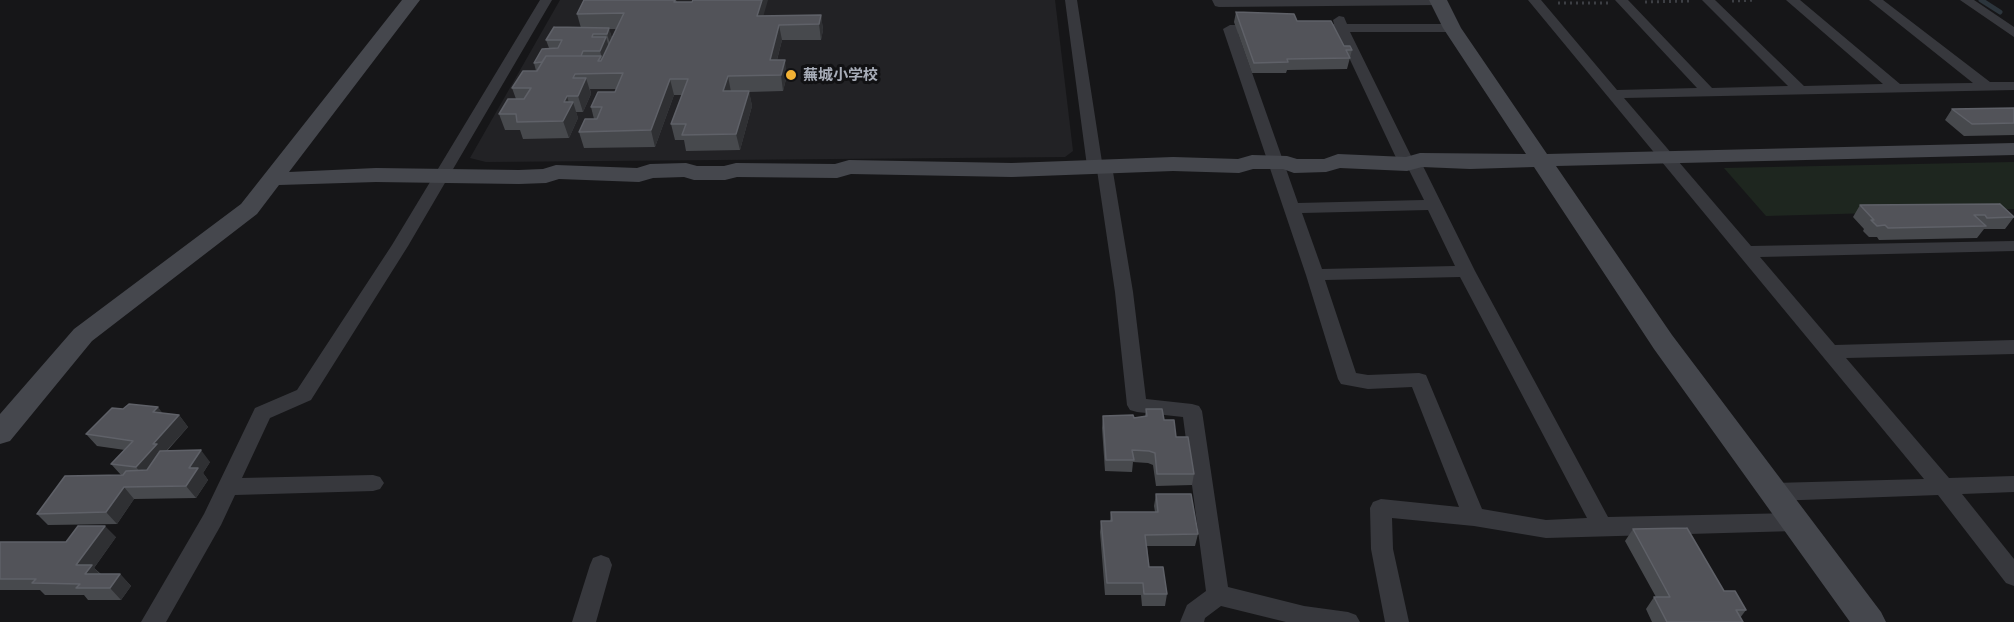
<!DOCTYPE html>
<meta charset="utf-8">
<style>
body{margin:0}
canvas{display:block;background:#161618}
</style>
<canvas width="2014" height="622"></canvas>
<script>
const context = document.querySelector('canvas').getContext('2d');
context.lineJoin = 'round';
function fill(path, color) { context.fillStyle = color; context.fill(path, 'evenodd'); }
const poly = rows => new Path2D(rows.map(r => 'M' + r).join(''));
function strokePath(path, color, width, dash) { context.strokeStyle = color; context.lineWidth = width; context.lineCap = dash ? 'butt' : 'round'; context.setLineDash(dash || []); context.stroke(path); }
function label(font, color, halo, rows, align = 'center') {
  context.font = font + ' "Golos Text","Noto Sans JP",sans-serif'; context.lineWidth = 6; context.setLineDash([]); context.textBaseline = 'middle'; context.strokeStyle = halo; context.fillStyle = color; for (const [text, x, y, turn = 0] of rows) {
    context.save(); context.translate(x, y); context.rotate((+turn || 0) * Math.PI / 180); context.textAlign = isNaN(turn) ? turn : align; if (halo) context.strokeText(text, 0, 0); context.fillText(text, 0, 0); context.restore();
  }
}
const built = poly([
 [560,0,1055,0,1073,151,1065,157,486,162,470,158]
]);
const green = poly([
 [2014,162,2014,209,1766,216,1724,168]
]);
const stream = poly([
 [1981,0,2000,12]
]);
const path = poly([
 [1732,1,1756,0],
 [1645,2,1692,1],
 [1558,3,1608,3]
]);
const street = poly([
 [540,0,552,0,408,246,311,400,270,418,242,478,373,475,380,477,384,483,380,489,373,491,235,495,221,525,166,622,141,622,204,514,255,408,297,390,392,245,540,0],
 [1065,0,1077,0,1102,162,1109,163,1112,166,1133,292,1146,399,1192,404,1199,406,1202,411,1228,587,1304,606,1348,612,1356,615,1360,622,1286,622,1221,606,1205,618,1204,622,1180,622,1187,605,1206,591,1183,417,1137,412,1130,410,1127,405,1115,292,1097,170,1090,169,1087,166,1065,0],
 [1212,0,1445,0,1445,1,1439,5,1219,7,1215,6,1212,0],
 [1528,0,1541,0,1617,90,1697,88,1615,0,1628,0,1712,88,1788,86,1702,0,1715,0,1804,86,1883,84,1786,0,1800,0,1900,84,1973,83,1869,0,1883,0,1990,82,2014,82,2014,90,1624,98,1751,246,2014,241,2014,251,1760,257,1835,345,2014,340,2014,354,1846,358,1949,478,2014,476,2014,492,1962,494,2014,559,2014,586,2006,583,1938,495,1774,501,1767,498,1763,492,1767,486,1774,483,1924,479,1528,0],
 [1960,0,1974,0,2014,27,2014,37,1960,0],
 [1339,16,1344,17,1347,24,1452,24,1459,28,1452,32,1350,32,1412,158,1418,159,1421,162,1475,271,1608,517,1795,513,1803,516,1806,522,1803,528,1795,531,1546,538,1474,526,1392,518,1393,549,1409,622,1385,622,1371,549,1370,508,1373,502,1381,499,1459,507,1412,387,1368,389,1341,384,1338,379,1306,275,1223,29,1230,25,1260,25,1267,29,1260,33,1238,33,1298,203,1424,200,1408,168,1402,167,1399,164,1337,32,1312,32,1305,28,1312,24,1334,24,1333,20,1339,16],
 [1428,210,1455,266,1322,269,1302,213,1428,210],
 [1460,277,1587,518,1546,520,1482,509,1426,375,1419,373,1368,375,1356,373,1325,280,1460,277],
 [601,555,609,558,612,565,596,622,572,622,590,565,593,558,601,555]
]);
const secondary = poly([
 [402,0,420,0,289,172,376,168,519,170,543,169,556,165,637,168,650,164,686,163,697,166,724,166,736,163,835,164,849,160,1012,163,1173,157,1238,159,1252,155,1287,156,1297,159,1324,159,1338,154,1406,157,1420,153,1526,154,1443,28,1429,0,1447,0,1461,28,1547,154,2014,143,2014,155,1556,166,1672,335,1881,612,1886,622,1850,622,1654,349,1534,167,1470,169,1422,167,1407,171,1340,168,1326,172,1294,173,1283,169,1253,169,1239,173,1173,171,1012,177,851,174,837,178,737,177,725,180,694,180,684,177,653,178,639,182,559,179,546,183,519,184,376,182,279,185,257,214,92,341,10,441,0,444,0,414,74,329,241,204,402,0]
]);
const wall = poly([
 [584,0,676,0,677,2,764,16,821,15,823,30,821,40,782,40,777,60,787,75,783,91,749,92,752,106,740,150,686,151,684,140,675,140,671,124,682,95,674,95,655,147,584,148,579,132,594,119,591,107,615,92,616,89,590,89,591,94,583,112,576,112,578,118,569,138,523,139,520,130,505,130,499,114,516,99,512,88,536,71,534,63,549,48,546,40,581,28,577,14],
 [609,29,616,29,612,38],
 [1236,12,1297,21,1352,50,1347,69,1287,70,1286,73,1252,73,1234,22],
 [2014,108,2014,135,1964,136,1945,120,1952,109],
 [1860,205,2014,217,2005,229,1984,229,1977,238,1879,240,1877,237,1869,237,1863,231,1864,229,1853,217],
 [1146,409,1164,420,1176,437,1194,474,1192,485,1156,486,1153,465,1148,463,1133,462,1132,472,1105,471,1102,428,1103,416,1134,418,1145,416],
 [163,413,179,415,188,427,167,451,210,462,203,473,208,480,196,498,134,499,117,524,48,525,37,514,121,475,111,464,125,450,97,446,86,434],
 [1156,494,1198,534,1195,546,1147,546,1149,567,1167,594,1165,606,1142,606,1141,595,1105,595,1100,532,1101,521,1110,521,1111,512,1155,512,1154,506],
 [1633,529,1724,591,1746,610,1740,618,1743,622,1652,622,1646,609,1654,597,1656,597,1625,541],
 [116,537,94,568,101,574,120,574,131,586,121,600,88,600,84,595,45,595,40,590,0,590,0,542,66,542]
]);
const shadedWall = poly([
 [762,0,768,0,759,31,757,16],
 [821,15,823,30,821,40,819,24],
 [779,25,782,40,773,75,770,60],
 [609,28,612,39,610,44,607,34],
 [606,37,609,47,603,62,600,51],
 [785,60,787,75,783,91,781,75],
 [728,76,731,92,723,91],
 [586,78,591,94,583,112,578,96],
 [670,79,674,95,655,147,651,130],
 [749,91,752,106,740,150,736,134],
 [567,96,570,107,573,102,578,118,569,138,563,121,564,102],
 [158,407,167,419,153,412],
 [179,415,188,427,164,453,146,479,136,467,153,444],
 [201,450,210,462,203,473,208,480,196,498,186,486,189,468],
 [124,487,134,499,117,524,106,512],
 [105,526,116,537,94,568,103,577,97,586,76,565],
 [120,574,131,586,121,600,110,588]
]);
const building = poly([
 [584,0,675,0,674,2,692,2,693,0,762,0,757,16,821,15,819,24,779,25,770,60,785,60,781,75,728,76,723,91,749,91,736,134,682,135,686,124,671,124,688,79,670,79,651,130,579,132,585,119,597,119,602,107,591,107,598,92,615,92,623,73,575,74,573,78,586,78,578,96,567,96,564,102,573,102,563,121,517,122,516,114,499,114,508,99,524,99,531,88,512,88,523,71,537,71,546,56,601,56,598,61,601,61,624,13,577,14,584,0],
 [1236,12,1294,14,1297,21,1331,21,1344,46,1350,46,1352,50,1346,50,1350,58,1287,59,1288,62,1254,63,1236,12],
 [554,27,609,28,607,34,593,34,592,37,606,37,600,51,583,51,581,56,546,56,542,62,534,63,542,49,558,48,562,40,546,40,554,27],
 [2014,108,2014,123,1972,124,1952,109,2014,108],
 [2000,204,2014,217,1987,218,1985,215,1974,215,1986,226,1888,228,1885,225,1877,226,1871,220,1874,220,1860,205,2000,204],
 [129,404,158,407,153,412,179,415,153,444,157,444,136,467,111,464,133,441,86,434,112,408,123,409,129,404],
 [1146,409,1162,409,1164,420,1174,420,1176,437,1188,437,1194,474,1157,474,1155,453,1149,451,1132,450,1134,460,1106,460,1103,416,1133,415,1134,418,1147,416,1146,409],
 [201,450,189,468,198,468,186,486,124,487,106,512,37,514,65,476,123,475,126,471,147,470,160,451,201,450],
 [1156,494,1191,494,1198,534,1145,535,1149,567,1163,567,1167,594,1144,594,1143,583,1107,583,1101,521,1112,521,1111,512,1158,512,1156,494],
 [78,526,105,526,76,565,92,565,85,574,120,574,110,588,76,588,80,584,32,583,36,579,0,579,0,542,66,542,78,526],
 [1687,528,1724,591,1735,591,1746,610,1736,610,1743,622,1667,622,1654,597,1670,597,1633,529,1687,528]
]);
const markers = [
 [791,75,6,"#f2b134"]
];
const farPoinames = [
 ["蕪城小学校",803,75]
];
fill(built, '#222225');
fill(green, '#1e261f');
strokePath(stream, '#2c353c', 5);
strokePath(path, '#3d3f44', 3, [2, 4]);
fill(street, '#37383d');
fill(secondary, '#45474d');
fill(wall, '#47494d');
fill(shadedWall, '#2f3033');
fill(building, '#525359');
strokePath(building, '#5f6168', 1.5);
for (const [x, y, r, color] of markers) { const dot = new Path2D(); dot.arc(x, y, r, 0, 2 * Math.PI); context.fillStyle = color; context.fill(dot); strokePath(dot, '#111113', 2); }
label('bold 15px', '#a8adb8', '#111113', farPoinames, 'left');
</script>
